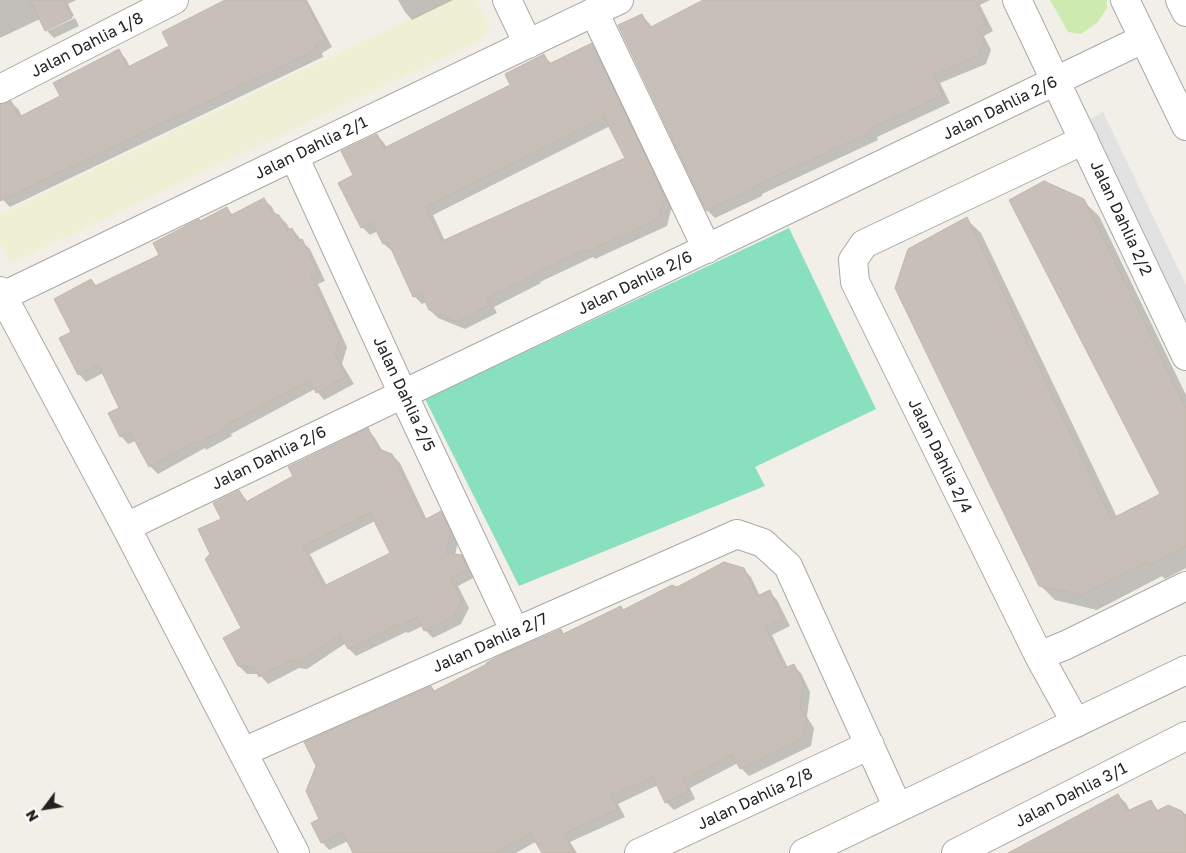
<!DOCTYPE html>
<style>
body{margin:0}
#map{position:relative;width:1186px;height:853px;overflow:hidden;background:#f2efe9;font-family:"Golos Text",sans-serif}
canvas{display:block}
.north{position:absolute;left:20px;top:783px;width:50px;height:50px;-webkit-text-stroke:4px #fff;paint-order:stroke;rotate:239deg;font-size:14px;font-weight:700;line-height:20px;text-align:center;color:#222}
.north::after{content:'';display:block;margin:auto;width:18px;height:22px;background:#222;clip-path:polygon(50% 0,100% 100%,50% 72%,0 100%)}
</style>
<div id="map">
<canvas width="1186" height="853"></canvas>
<div class="north">N</div>
</div>
<script>
const context = document.querySelector('canvas').getContext('2d');
context.lineJoin = 'round';
function fill(path, color) { context.fillStyle = color; context.fill(path, 'evenodd'); }
const poly = rows => new Path2D(rows.map(r => 'M' + r).join(''));
function strokePath(path, color, width, dash) { context.strokeStyle = color; context.lineWidth = width; context.lineCap = dash ? 'butt' : 'round'; context.setLineDash(dash || []); context.stroke(path); }
function label(font, color, halo, rows, align = 'center') {
  context.font = font + ' "Golos Text",sans-serif'; context.lineWidth = 4; context.setLineDash([]); context.textBaseline = 'middle'; context.strokeStyle = halo; context.fillStyle = color; for (const [text, x, y, turn = 0] of rows) {
    context.save(); context.translate(x, y); context.rotate((+turn || 0) * Math.PI / 180); context.textAlign = isNaN(turn) ? turn : align; if (halo) context.strokeText(text, 0, 0); context.fillText(text, 0, 0); context.restore();
  }
}
const farmland = poly([
 [449,0,477,0,490,26,481,40,10,264,0,244,0,214]
]);
const grass = poly([
 [1050,0,1107,0,1107,8,1098,22,1081,34,1068,32]
]);
const pitch = poly([
 [789,228,876,409,755,467,765,486,519,586,425,399]
]);
const parking = poly([
 [1103,112,1186,285,1186,331,1085,122]
]);
const shadow = poly([
 [0,0,76,0,68,4,74,16,47,28,47,31,75,18,79,26,54,38,46,30,40,19,0,38],
 [228,0,307,0,332,47,322,53,323,57,10,207,3,200,0,194,0,108,11,102,19,110,22,117,62,96,119,51,126,59,130,67,171,46],
 [398,0,453,0,412,20,405,12],
 [705,0,990,0,980,5,993,31,984,36,991,50,986,64,940,83,950,103,877,137,878,140,762,194,762,196,715,218,707,210,619,26,642,16,650,24,652,28],
 [591,45,599,52,674,209,671,210,667,226,595,259,593,257,540,282,541,283,494,307,497,313,465,329,438,318,430,310,426,302,422,304,414,296,393,251,392,251,384,244,378,231,370,235,362,227,355,176,377,135,384,143,387,148,512,85,544,56,551,63],
 [610,126,626,158,445,241,433,215],
 [264,200,272,207,276,215,279,216,287,224,290,230,292,229,299,237,301,241,310,249,325,281,318,284,347,347,342,364,354,384,324,400,315,389,231,434,232,436,206,450,205,448,158,474,150,466,136,441,128,444,121,436,120,409,103,373,86,382,79,374,72,333,91,280,97,286,161,255,200,222,227,209,233,215],
 [1083,201,1099,216,1186,395,1186,568,1165,579,1162,576,1097,610,1055,600,1040,585,966,219,981,233,1117,517,1161,495],
 [368,430,375,438,383,452,392,455,400,463,427,520,441,512,448,520,458,541,455,555,461,556,469,565,475,577,458,586,469,608,461,624,433,638,425,630,423,626,408,633,406,632,356,656,349,649,346,643,307,669,299,668,268,684,259,674,247,674,239,666,242,629,211,554,222,520,239,491,248,502,295,477],
 [375,521,392,553,327,586,310,554],
 [743,569,751,577,760,596,769,592,777,600,790,626,772,635,788,668,793,666,801,673,810,692,807,717,814,728,811,746,749,776,741,768,738,763,690,788,695,799,674,810,666,802,658,785,618,804,625,817,570,842,577,853,543,853,537,841,516,853,355,853,348,841,329,850,322,842,321,819,431,688,435,692,560,630,565,635,621,608,625,611,677,588],
 [1118,796,1126,803,1130,811,1150,801,1159,811,1168,806,1186,814,1186,853,1032,853]
]);
const building = poly([
 [30,0,64,0,72,18,45,31,30,0],
 [225,0,305,0,325,39,315,45,316,50,0,201,0,104,11,101,19,117,60,96,53,83,119,49,128,67,169,46,162,32,225,0],
 [703,0,975,0,986,24,977,28,984,41,978,56,933,75,943,95,870,129,871,132,755,186,755,188,706,211,618,25,642,14,649,28,703,0],
 [592,43,667,201,663,202,660,218,587,252,585,249,534,274,534,275,487,299,490,305,457,322,429,310,421,293,413,297,388,242,383,244,372,223,361,228,338,183,353,175,341,151,377,134,384,148,510,85,505,74,544,54,549,64,592,43],
 [604,117,625,158,442,241,426,207,604,117],
 [1044,181,1084,199,1186,408,1186,546,1149,565,1147,561,1082,595,1039,586,895,288,908,249,967,217,1111,519,1160,494,1009,200,1044,181],
 [264,198,272,213,279,215,287,231,292,228,298,241,302,239,318,273,311,276,340,338,335,355,347,376,316,393,310,380,225,426,226,428,198,443,197,441,149,467,130,432,120,437,108,413,119,408,98,364,78,375,59,338,71,332,54,299,91,279,95,286,159,255,153,243,199,219,200,221,227,207,231,215,264,198],
 [368,428,379,449,392,454,424,520,441,511,451,532,446,553,462,555,468,569,451,578,462,600,453,617,424,631,417,617,399,626,398,624,348,649,340,635,299,662,291,660,259,677,254,667,238,666,223,638,241,628,205,559,210,554,198,529,221,519,213,503,239,490,246,502,293,476,288,467,368,428],
 [370,513,390,553,324,586,303,546,370,513],
 [724,562,744,568,757,596,770,590,783,619,765,627,785,668,794,664,803,683,800,708,807,719,803,738,740,769,732,755,683,780,689,791,665,803,653,777,611,796,618,809,564,834,574,853,542,853,530,833,502,849,500,853,353,853,342,832,321,843,311,823,319,819,306,791,316,766,304,742,431,686,434,691,487,664,486,663,499,656,561,629,563,634,621,606,623,610,672,585,677,587,724,562],
 [1118,794,1127,811,1151,800,1157,811,1168,805,1182,811,1186,818,1186,853,1008,853,1118,794]
]);
const minor = poly([
 [507,0,528,44],
 [1017,0,1186,356],
 [1125,0,1186,126],
 [1180,0,1186,12],
 [594,12,707,249],
 [0,89,174,0],
 [294,156,403,394,515,632],
 [0,291,126,527,295,853],
 [3,296,619,0],
 [126,527,1143,39],
 [1039,656,1066,645,1186,586],
 [1076,723,1039,656,855,282,853,260,864,244,1084,140],
 [243,752,737,534,763,543,788,566,898,808],
 [639,853,870,745],
 [804,853,1186,670],
 [956,853,1186,736]
]);
const streetNames = [
 ["Jalan Dahlia 1/8",87,45,-27],
 ["Jalan Dahlia 2/6",1000,108,-26],
 ["Jalan Dahlia 2/1",311,148,-26],
 ["Jalan Dahlia 2/2",1121,218,65],
 ["Jalan Dahlia 2/6",635,283,-26],
 ["Jalan Dahlia 2/5",404,394,65],
 ["Jalan Dahlia 2/4",940,456,64],
 ["Jalan Dahlia 2/6",269,458,-26],
 ["Jalan Dahlia 2/7",490,643,-24],
 ["Jalan Dahlia 3/1",1071,795,-27],
 ["Jalan Dahlia 2/8",755,799,-25]
];
fill(farmland, '#eef0d5');
fill(grass, '#cdebb0');
fill(pitch, '#88e0be');
fill(parking, '#e2e2e2');
fill(shadow, '#0003');
fill(building, '#c7bfb8');
strokePath(building, '#c4b6ab', 1);
strokePath(minor, '#a9a9a9', 30);
strokePath(minor, '#fff', 28);
label('16px', '#222', '#fff', streetNames);
</script>
